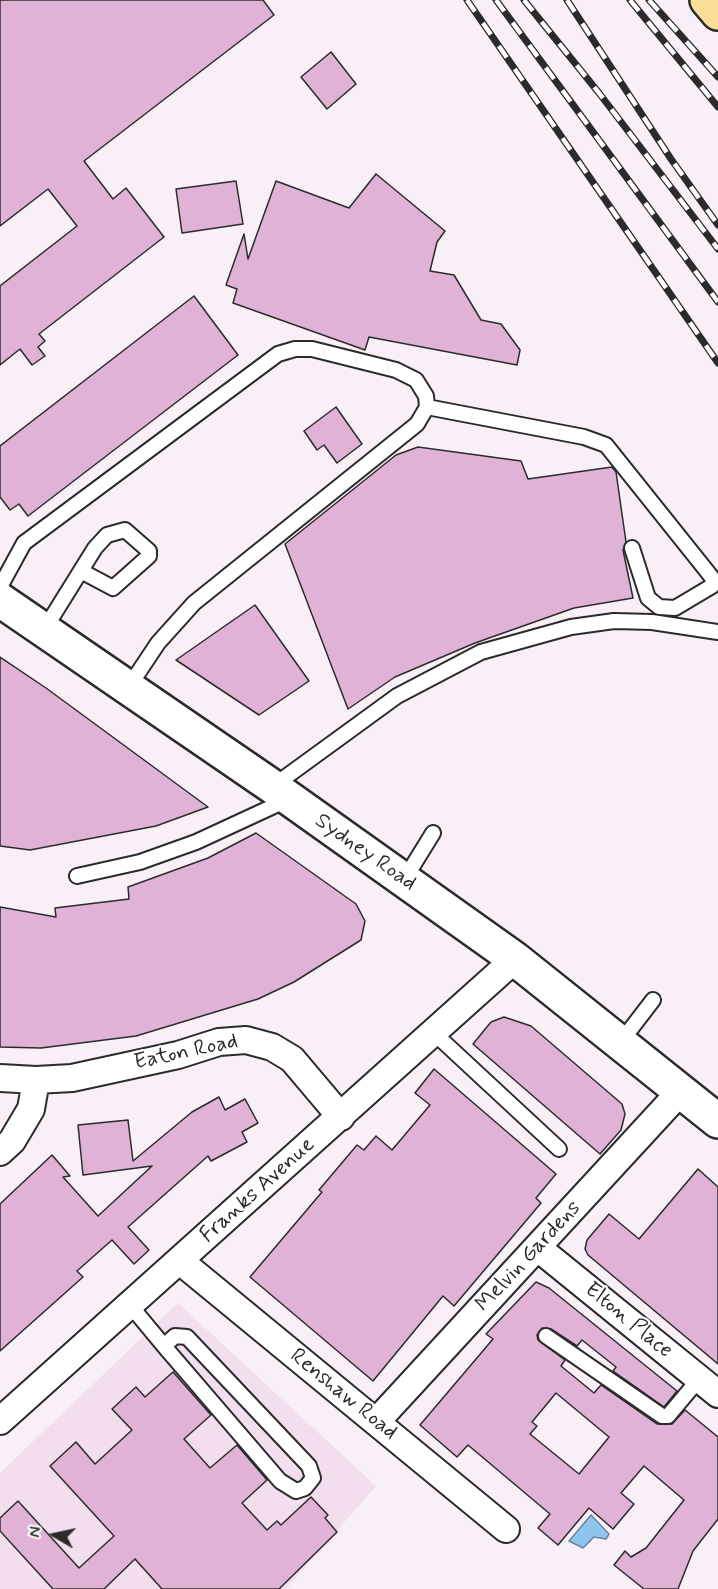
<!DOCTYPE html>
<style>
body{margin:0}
#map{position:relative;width:718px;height:1589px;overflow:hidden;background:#f9f0f7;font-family:Mynerve,sans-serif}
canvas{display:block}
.north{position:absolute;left:24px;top:1505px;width:60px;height:60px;-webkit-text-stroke:4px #fff;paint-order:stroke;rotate:279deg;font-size:16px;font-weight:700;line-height:24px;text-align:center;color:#2b2b2b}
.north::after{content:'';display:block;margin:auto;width:21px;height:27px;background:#2b2b2b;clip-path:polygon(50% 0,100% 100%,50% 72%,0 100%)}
</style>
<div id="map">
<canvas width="718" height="1589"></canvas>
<div class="north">N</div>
</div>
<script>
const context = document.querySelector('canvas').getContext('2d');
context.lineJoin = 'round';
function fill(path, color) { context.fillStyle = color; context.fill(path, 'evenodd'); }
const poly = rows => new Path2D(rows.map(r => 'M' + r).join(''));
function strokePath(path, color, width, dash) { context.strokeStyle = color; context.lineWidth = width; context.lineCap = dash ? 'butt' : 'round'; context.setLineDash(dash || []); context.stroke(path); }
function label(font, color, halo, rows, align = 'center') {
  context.font = font + ' Mynerve,sans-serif'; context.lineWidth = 4.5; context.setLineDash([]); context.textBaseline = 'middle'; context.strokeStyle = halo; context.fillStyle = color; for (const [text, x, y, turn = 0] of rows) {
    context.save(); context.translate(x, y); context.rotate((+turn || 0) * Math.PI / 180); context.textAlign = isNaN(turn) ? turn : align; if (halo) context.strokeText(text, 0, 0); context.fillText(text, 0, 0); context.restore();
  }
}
const built = poly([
 [178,1303,376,1486,286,1589,0,1589,0,1473]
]);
const water = poly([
 [591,1515,609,1534,606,1539,594,1537,583,1548,569,1541,591,1515]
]);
const building = poly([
 [0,0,263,0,274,15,84,161,113,199,126,188,164,237,39,334,45,341,38,347,45,356,32,365,20,349,0,365,0,286,77,226,48,189,0,226,0,0],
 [331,52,356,84,327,109,301,77,331,52],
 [376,174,445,231,437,242,430,271,454,275,481,320,501,324,520,350,517,365,369,337,365,350,233,303,237,289,226,285,244,234,248,259,276,181,349,208,376,174],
 [236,181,243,224,182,233,176,189,236,181],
 [194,296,238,355,28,516,19,504,10,510,0,497,0,446,194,296],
 [336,407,362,444,337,463,324,445,317,450,304,431,336,407],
 [418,447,521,461,528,479,612,467,616,472,626,542,623,550,633,598,574,608,475,643,395,677,348,709,285,544,396,455,418,447],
 [255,605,309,681,259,715,176,660,255,605],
 [0,657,46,688,208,807,156,826,30,850,0,846,0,657],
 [256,833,356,904,365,921,361,940,294,982,258,999,136,1036,41,1048,0,1047,0,907,56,917,55,908,129,899,128,887,208,858,256,833],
 [504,1017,531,1026,622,1104,625,1114,621,1130,600,1154,473,1044,491,1022,504,1017],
 [434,1069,556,1174,536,1198,541,1203,454,1306,443,1296,373,1381,250,1277,322,1192,319,1190,357,1145,364,1150,376,1136,392,1150,430,1105,415,1093,434,1069],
 [219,1097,225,1110,245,1099,258,1123,242,1132,247,1142,211,1161,208,1156,128,1227,149,1250,134,1264,112,1240,77,1271,83,1277,0,1351,0,1204,52,1155,70,1176,63,1177,98,1216,152,1166,83,1175,78,1125,128,1120,133,1161,192,1112,219,1097],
 [698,1169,718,1187,718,1364,588,1255,585,1249,587,1240,609,1214,639,1239,698,1169],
 [536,1282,549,1288,677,1391,664,1407,613,1371,616,1367,582,1340,577,1346,551,1329,542,1328,537,1335,538,1340,565,1360,561,1366,594,1393,601,1385,657,1424,672,1424,685,1410,718,1437,718,1519,693,1551,678,1589,644,1589,614,1565,625,1551,631,1557,646,1548,684,1500,644,1466,621,1493,634,1504,613,1529,589,1508,558,1545,538,1528,550,1514,468,1445,457,1457,420,1425,493,1339,486,1334,536,1282],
 [556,1393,609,1437,579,1474,530,1434,537,1426,532,1422,556,1393],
 [173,1372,211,1415,184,1439,210,1468,237,1445,267,1480,242,1503,267,1530,277,1521,281,1525,311,1497,328,1515,325,1518,337,1532,279,1589,162,1589,135,1559,104,1589,53,1589,0,1531,0,1518,18,1501,79,1568,114,1536,50,1466,76,1442,95,1464,132,1430,112,1409,136,1387,145,1397,173,1372]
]);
const service = poly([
 [427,407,584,437,606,445,706,570,713,579,712,586,675,608,659,607,648,598,632,548],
 [0,587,24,543,278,354,295,349,312,349,396,370,416,380,426,396,427,407,417,424,194,603,158,643,128,688],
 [44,630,95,548,107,535,125,530,149,551,149,556,113,588,81,571],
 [272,787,397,696,481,652,571,627,614,621,652,622,718,632],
 [77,876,140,862,196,842,289,799],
 [404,880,433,833],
 [434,1033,559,1149],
 [620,1043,653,1000],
 [130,1305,164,1346,280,1481,296,1491,305,1488,313,1478,309,1466,187,1337,175,1336,164,1346],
 [546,1336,662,1416,668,1416,699,1379]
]);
const minor = poly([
 [0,1078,36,1080,72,1078,178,1055,219,1042,246,1040,272,1047,292,1059,341,1117],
 [0,1152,12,1141,31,1109,36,1080],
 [538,1248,718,1394],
 [180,1261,506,1529],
 [0,1421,515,959],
 [376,1422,681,1091]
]);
const secondary = poly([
 [0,600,276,789,515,959,718,1121]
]);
const motorway = poly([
 [707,0,718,13]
]);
const rail = poly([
 [467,0,718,363],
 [496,0,718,302],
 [524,0,599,93,718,249],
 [567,0,671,159,718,225],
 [630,0,718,107],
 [649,0,718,77]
]);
const streetNames = [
 ["Sydney Road",365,853,35],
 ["Eaton Road",186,1053,-12],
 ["Franks Avenue",258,1191,-42],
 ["Melvin Gardens",529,1257,-47],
 ["Elton Place",628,1321,39],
 ["Renshaw Road",343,1395,39]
];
fill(built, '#f2deed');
fill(water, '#8dc5ec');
strokePath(water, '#66879f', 1.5);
fill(building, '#e0b3d6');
strokePath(building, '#2b2b2b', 1.5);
strokePath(service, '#2b2b2b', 18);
strokePath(minor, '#2b2b2b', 30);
strokePath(secondary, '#2b2b2b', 38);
strokePath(motorway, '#2b2b2b', 38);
strokePath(service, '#fff', 14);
strokePath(minor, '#fff', 26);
strokePath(secondary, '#fff', 33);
strokePath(motorway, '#fadf96', 33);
strokePath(rail, '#2b2b2b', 7);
strokePath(rail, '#fff', 4.5, [14]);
label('22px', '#2b2b2b', '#fff', streetNames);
</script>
